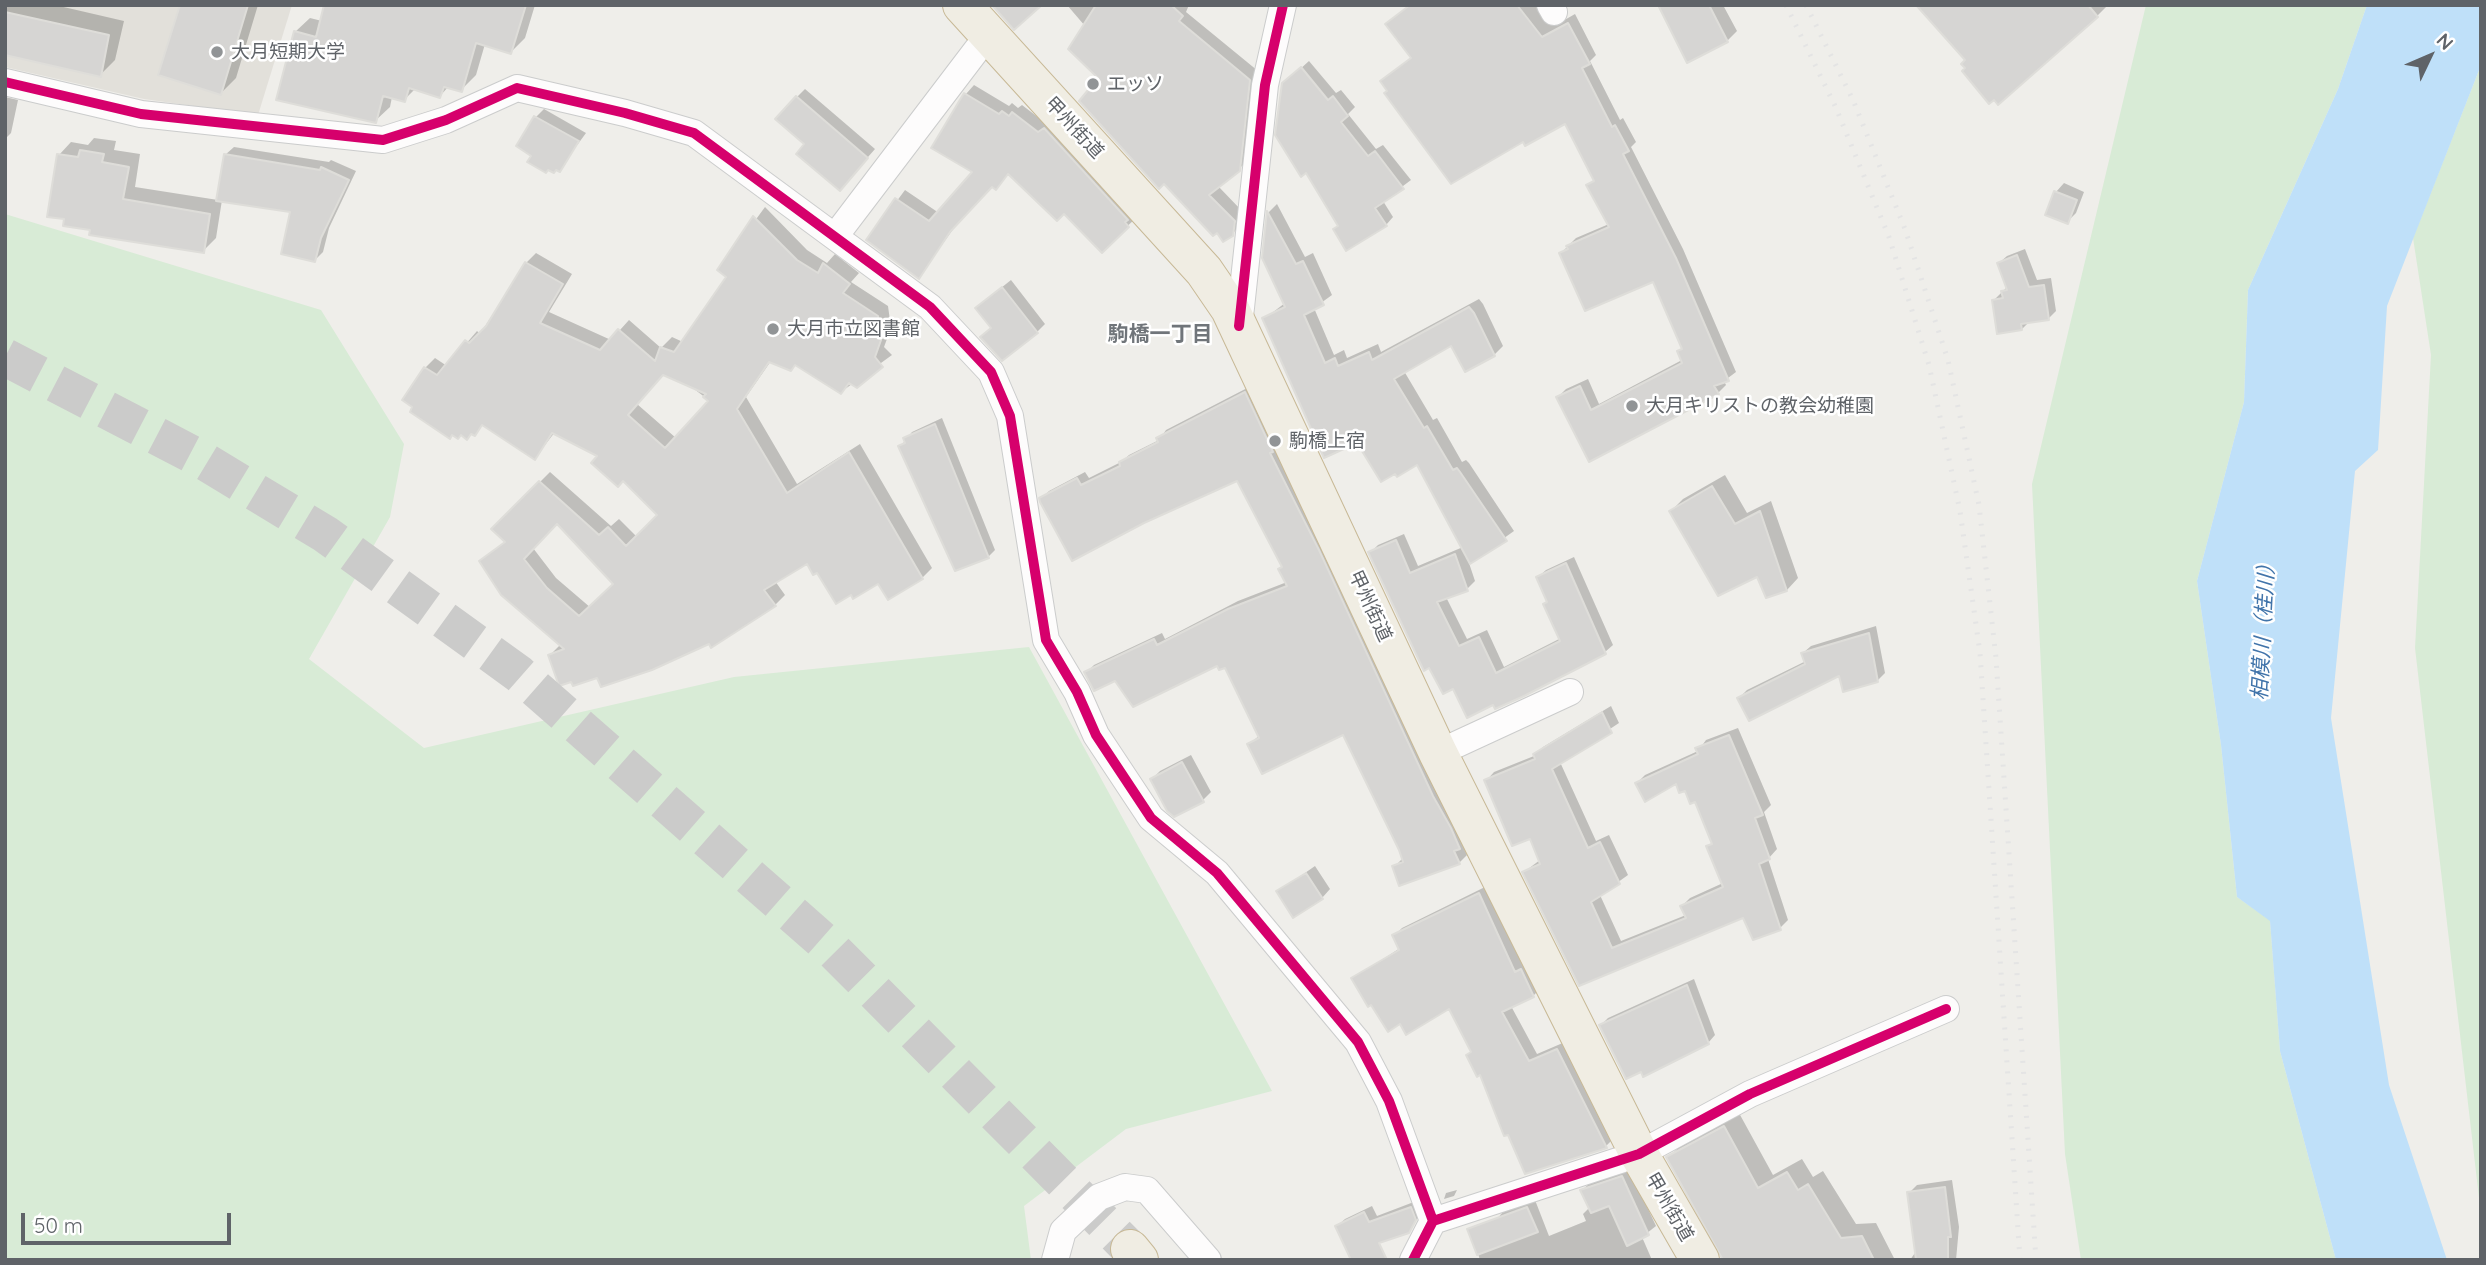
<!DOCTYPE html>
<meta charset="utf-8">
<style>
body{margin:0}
#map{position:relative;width:2486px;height:1265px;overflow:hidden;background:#efeeea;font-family:Quicksand,sans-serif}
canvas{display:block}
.frame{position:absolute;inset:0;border:7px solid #5f6368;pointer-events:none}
.north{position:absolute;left:2395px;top:21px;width:70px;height:70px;-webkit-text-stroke:5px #fff;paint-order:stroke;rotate:46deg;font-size:19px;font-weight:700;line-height:28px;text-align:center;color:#5f6368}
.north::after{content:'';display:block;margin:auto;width:24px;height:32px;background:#5f6368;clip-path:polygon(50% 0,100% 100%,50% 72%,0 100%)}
.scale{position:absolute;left:21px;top:1213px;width:210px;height:32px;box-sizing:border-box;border:4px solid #5f6368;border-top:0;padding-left:9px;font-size:21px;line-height:24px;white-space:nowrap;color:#5f6368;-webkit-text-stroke:5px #fff;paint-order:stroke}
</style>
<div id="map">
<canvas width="2486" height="1265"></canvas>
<div class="frame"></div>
<div class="north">N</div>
<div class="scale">50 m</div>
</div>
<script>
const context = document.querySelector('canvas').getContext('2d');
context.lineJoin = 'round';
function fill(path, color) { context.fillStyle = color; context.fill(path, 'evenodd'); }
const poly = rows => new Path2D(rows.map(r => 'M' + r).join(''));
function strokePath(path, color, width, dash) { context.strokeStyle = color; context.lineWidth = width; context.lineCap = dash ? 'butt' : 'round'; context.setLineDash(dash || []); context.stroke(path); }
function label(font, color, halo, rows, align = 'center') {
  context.font = font + ' Quicksand,"Noto Sans JP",sans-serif'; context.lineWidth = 5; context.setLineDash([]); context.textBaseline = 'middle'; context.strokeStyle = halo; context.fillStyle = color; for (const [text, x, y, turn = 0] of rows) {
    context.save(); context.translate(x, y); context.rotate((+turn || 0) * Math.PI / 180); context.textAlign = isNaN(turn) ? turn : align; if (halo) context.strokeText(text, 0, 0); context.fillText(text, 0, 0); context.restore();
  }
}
const education = poly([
 [5,5,292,5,258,115,144,99,5,67]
]);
const green = poly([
 [2146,5,2367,5,2338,89,2248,290,2244,402,2197,581,2221,745,2237,897,2270,920,2280,1051,2336,1260,2081,1260,2065,1154,2032,484],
 [2481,65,2481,1215,2415,648,2431,355,2413,238],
 [5,214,321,310,404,444,390,517,309,659,424,748,734,677,1029,647,1272,1091,1126,1129,1024,1206,1031,1260,5,1260]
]);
const water = poly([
 [2367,5,2481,5,2481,65,2387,306,2378,450,2355,471,2331,718,2389,1085,2447,1260,2336,1260,2280,1051,2270,921,2237,897,2221,745,2197,581,2244,402,2248,290,2338,89]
]);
const shadow = poly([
 [5,5,55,5,124,21,115,60,100,75,5,53],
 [182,5,258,5,236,78,221,93],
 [326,5,535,5,525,38,511,52,485,44,476,75,461,90,449,86,440,96,416,88,404,100,392,97,390,107,375,121,295,32,310,18,322,21],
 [1067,5,1189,5,1186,12,1258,71,1248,161,1218,186,1243,212,1241,225,1232,234,1217,230,1100,78,1085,26],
 [1412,5,1543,5,1561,22,1575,14,1596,55,1590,61,1620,120,1623,118,1636,142,1631,147,1683,249,1736,372,1724,381,1726,385,1718,393,1590,460,1558,397,1566,389,1588,379,1599,404,1682,360,1679,352,1683,347,1654,279,1561,253,1576,238,1609,224,1589,185,1595,179,1566,122,1523,140,1389,90,1382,81,1412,57],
 [1660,5,1723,5,1737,31,1727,41],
 [1948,5,2108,5,2097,16,1968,60],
 [1309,61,1336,93,1341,90,1355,107,1348,114,1376,149,1383,145,1411,180,1383,201,1393,217,1386,225,1340,225,1288,80],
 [974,85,1009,106,1012,103,1018,108,1022,105,1048,125,1137,217,1102,250,1065,211,1009,172,996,187,992,185,959,221,919,277,868,240,905,190,939,213,975,172,933,147,966,94],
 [805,89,875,149,848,180,807,144,797,97],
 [5,97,18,100,11,133,5,139],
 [544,109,586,133,559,170,534,155,536,117],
 [94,138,116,141,114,150,140,154,135,187,218,200,225,155,234,147,329,162,331,160,356,171,329,228,323,252,315,260,293,211,222,200,216,238,203,251,92,228,59,155,71,142,88,145],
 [2064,183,2084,192,2076,213,2067,222,2056,192],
 [1277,204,1305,257,1313,253,1332,295,1314,308,1334,355,1344,350,1347,358,1378,344,1381,352,1479,299,1483,304,1503,346,1494,355,1452,343,1404,371,1433,420,1437,418,1462,462,1466,460,1469,463,1514,531,1469,563,1475,581,1467,589,1446,597,1467,639,1487,630,1504,667,1561,638,1538,577,1546,570,1574,557,1613,645,1605,652,1523,694,1494,703,1453,687,1370,553,1378,545,1404,534,1418,566,1463,547,1417,462,1358,440,1325,456,1264,319,1285,303,1264,258,1269,212],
 [765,207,807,250,827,263,835,254,859,273,851,282,888,306,891,328,884,347,892,355,841,392,797,364,791,369,771,361,746,397,797,484,860,444,932,568,922,578,879,581,818,571,807,561,775,581,785,595,775,605,710,642,598,675,550,655,561,644,481,562,506,541,493,529,550,472,611,526,619,519,637,537,659,515,600,455,555,432,535,458,484,424,475,434,425,368,435,358,447,366,477,331,480,334,526,263,536,253,572,274,549,312,611,340,629,320,661,348,672,337,683,342,728,277,719,270],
 [663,374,686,383,710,401,676,438,637,404],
 [558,522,615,584,591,608,556,578,533,548],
 [2025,249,2037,280,2051,278,2056,311,2048,319,2029,322,2022,329,1994,300,2008,286,1999,263,2007,256],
 [1011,280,1045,324,1037,332,992,327,986,300],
 [1253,385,1462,844,1467,855,1459,863,1394,867,1403,858,1344,733,1249,744,1260,735,1225,666,1218,664,1116,678,1086,673,1094,665,1162,633,1165,639,1238,601,1287,582,1283,566,1238,478,1041,499,1049,491,1085,472,1089,478,1121,462,1129,455,1159,440,1166,430],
 [942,418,995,550,988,557,900,447,912,432],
 [1725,475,1747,513,1771,501,1798,578,1787,590,1767,596,1758,575,1671,511,1683,499],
 [1876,626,1885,673,1877,681,1840,674,1739,698,1747,690,1806,661,1803,653,1811,646],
 [1611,706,1619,723,1560,762,1596,841,1609,835,1628,875,1600,895,1621,941,1686,915,1682,906,1690,898,1723,883,1708,847,1713,841,1696,800,1677,782,1637,783,1645,775,1698,751,1706,740,1738,728,1771,805,1764,812,1777,849,1768,859,1788,920,1780,928,1744,916,1580,984,1524,872,1540,860,1531,837,1486,781,1494,772,1534,756,1543,747],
 [1191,755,1211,792,1203,800,1152,779,1160,771],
 [1315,866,1330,889,1322,898,1279,891],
 [1487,886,1541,988,1533,996,1511,1006,1537,1054,1565,1042,1613,1139,1606,1146,1481,1072,1468,1055,1472,1051,1450,1006,1400,1022,1353,979,1400,948,1394,936,1402,928],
 [1694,979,1715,1035,1708,1043,1601,1025,1608,1018],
 [1739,1113,1773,1175,1802,1159,1813,1177,1823,1171,1856,1224,1876,1223,1895,1260,1727,1260,1668,1158,1683,1143],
 [1630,1170,1656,1226,1642,1237,1652,1260,1480,1260,1475,1244,1503,1212,1535,1200,1549,1236,1586,1221,1583,1214,1590,1207,1582,1190,1590,1183],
 [1952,1180,1959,1227,1956,1260,1910,1260,1917,1250,1909,1193,1917,1185],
 [1457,1190,1454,1196,1444,1199,1446,1193],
 [1419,1200,1423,1211,1408,1231,1337,1226,1345,1219,1372,1206,1377,1216]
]);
const building = poly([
 [180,5,248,5,221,95,158,75,180,5],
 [324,5,526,5,511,54,476,43,462,92,444,87,440,98,409,88,405,102,383,96,376,123,276,100,294,31,316,37,324,5],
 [992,5,1042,5,1014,30,992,5],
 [1096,5,1171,5,1183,16,1179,21,1250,80,1240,171,1209,195,1235,221,1233,236,1223,242,1217,233,1213,236,1164,184,1159,189,1079,101,1098,78,1068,49,1096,5],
 [1410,5,1517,5,1542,37,1568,23,1590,64,1582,68,1612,127,1615,125,1629,151,1623,154,1676,258,1729,381,1714,386,1719,394,1589,462,1556,397,1580,386,1591,410,1682,363,1677,351,1682,349,1653,282,1585,311,1559,253,1568,249,1566,246,1609,227,1586,185,1594,181,1565,124,1525,146,1523,142,1451,184,1384,93,1387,91,1380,81,1411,58,1385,24,1410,5],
 [1658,5,1709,5,1728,42,1687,63,1658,5],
 [1916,5,2088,5,2098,17,1998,105,1994,100,1989,104,1962,71,1965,68,1961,64,1965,60,1916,5],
 [5,12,109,35,101,77,5,55,5,12],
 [1301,67,1328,100,1333,96,1348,116,1341,122,1368,156,1375,151,1404,189,1375,208,1387,226,1346,251,1333,229,1338,226,1306,173,1301,177,1275,135,1282,83,1301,67],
 [964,93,999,114,1002,111,1009,116,1012,112,1038,132,1044,128,1128,220,1125,222,1129,227,1102,253,1064,214,1057,221,1008,174,996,190,992,187,950,232,919,279,866,240,895,198,929,221,972,172,931,148,964,93],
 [796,96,868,158,840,191,796,154,804,144,775,119,796,96],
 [534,116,579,141,560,172,556,170,554,173,548,170,546,173,527,162,531,156,516,146,534,116],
 [80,150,104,154,102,162,129,167,123,199,210,214,204,253,89,235,90,230,63,226,64,219,47,217,57,154,78,157,80,150],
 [224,154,320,170,321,167,349,180,321,238,315,262,281,254,290,212,216,201,224,154],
 [2054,191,2077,200,2068,224,2045,215,2054,191],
 [1267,211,1296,264,1303,261,1324,305,1304,315,1325,363,1335,358,1338,366,1369,352,1372,360,1469,307,1474,313,1495,356,1465,372,1451,346,1394,379,1424,428,1427,426,1453,470,1457,468,1460,472,1507,541,1470,564,1417,465,1397,477,1395,474,1381,482,1357,443,1324,458,1262,318,1285,307,1262,258,1267,211],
 [753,216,797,260,818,273,823,263,850,284,843,293,878,316,881,340,875,357,883,367,857,388,849,383,841,394,795,365,791,371,769,362,737,409,787,493,849,452,923,579,888,600,878,584,853,599,851,595,836,604,817,573,813,575,807,564,764,590,776,606,711,648,709,644,652,670,601,687,597,678,573,686,571,682,559,686,548,655,564,649,501,595,479,561,505,542,491,529,539,481,599,535,608,527,626,546,657,515,623,481,618,487,591,463,597,456,552,433,535,460,482,425,475,436,471,434,467,440,461,435,458,439,452,435,450,439,410,412,412,407,402,400,424,367,437,375,465,340,469,343,486,326,525,262,563,284,540,323,600,350,618,329,655,361,660,347,674,352,726,277,717,270,753,216],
 [663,375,706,394,703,397,708,401,665,448,628,415,663,375],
 [557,524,613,584,579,616,547,588,524,559,557,524],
 [2017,255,2029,287,2044,285,2049,320,2021,324,2022,330,1997,334,1992,300,2003,298,2001,291,2007,290,1997,263,2017,255],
 [1002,287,1038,333,1002,361,980,337,991,328,975,308,1002,287],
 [1245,392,1273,452,1270,453,1319,550,1433,796,1451,828,1460,849,1454,851,1460,864,1399,886,1392,866,1403,862,1399,850,1343,735,1262,774,1247,744,1259,738,1225,668,1219,670,1217,666,1133,707,1115,681,1094,691,1084,672,1154,639,1157,645,1228,609,1287,586,1278,569,1282,567,1237,481,1144,523,1072,561,1040,502,1039,498,1077,478,1081,485,1120,466,1119,462,1158,442,1156,438,1245,392],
 [935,424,989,558,955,571,898,446,905,443,903,438,935,424],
 [1712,486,1735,524,1760,511,1787,591,1766,598,1757,577,1718,596,1669,511,1712,486],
 [1396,540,1410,573,1455,554,1468,591,1437,602,1459,646,1479,637,1496,673,1560,641,1543,604,1547,602,1536,577,1566,563,1606,654,1524,696,1495,709,1493,705,1467,718,1453,689,1443,694,1429,668,1424,671,1368,552,1396,540],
 [1869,633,1878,682,1843,692,1839,676,1749,721,1737,698,1805,664,1801,653,1869,633],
 [1602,712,1612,733,1552,769,1588,848,1600,842,1620,884,1591,902,1612,948,1686,918,1680,906,1723,887,1706,846,1712,844,1695,802,1690,804,1685,791,1679,793,1676,784,1645,802,1635,783,1698,754,1695,748,1729,735,1763,815,1755,818,1770,859,1759,864,1781,930,1753,940,1743,918,1579,986,1522,872,1540,864,1530,839,1512,846,1484,780,1535,759,1533,754,1602,712],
 [1182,762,1204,802,1174,817,1167,811,1150,779,1182,762],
 [1306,873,1323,899,1293,918,1276,891,1306,873],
 [1479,893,1515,972,1521,969,1534,997,1502,1012,1529,1061,1557,1049,1607,1148,1525,1174,1508,1135,1504,1136,1480,1075,1477,1077,1466,1055,1471,1052,1449,1009,1406,1035,1400,1024,1388,1032,1371,1005,1368,1007,1351,978,1399,950,1392,935,1479,893],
 [1687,985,1709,1044,1643,1077,1641,1072,1626,1079,1599,1025,1687,985],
 [1724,1126,1758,1188,1787,1172,1798,1190,1808,1184,1841,1238,1862,1236,1874,1260,1723,1260,1666,1157,1724,1126],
 [1622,1176,1649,1235,1627,1246,1609,1206,1591,1213,1580,1190,1622,1176],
 [1945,1187,1951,1237,1948,1237,1948,1260,1916,1260,1907,1192,1945,1187],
 [1411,1207,1416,1220,1409,1233,1379,1243,1387,1260,1351,1260,1335,1226,1364,1212,1369,1222,1411,1207],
 [1527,1207,1538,1232,1477,1255,1467,1229,1527,1207]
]);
const highwayTunnel = poly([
 [5,357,199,458,325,534,519,674,831,948,1130,1249]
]);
const street = poly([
 [1550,5,1554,12],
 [5,82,141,114,383,140,446,120,517,88,625,113,694,133,930,307,991,372,1010,416,1046,640,1077,692,1096,735,1151,818,1217,873,1358,1042,1389,1101,1433,1221,1413,1260],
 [836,235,988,35],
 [1239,326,1265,85,1283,5],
 [1438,753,1570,692],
 [1433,1221,1639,1154,1750,1094,1946,1009],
 [1055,1260,1063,1231,1099,1197,1125,1187,1147,1190,1208,1260]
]);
const highway = poly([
 [962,5,1204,271,1230,309,1438,753,1639,1154,1700,1260],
 [1130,1249,1139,1260]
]);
const rail = poly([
 [1786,5,1836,108,1889,237,1929,365,1960,511,1980,653,2020,1260],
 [1806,5,1853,100,1905,229,1948,360,1979,505,1996,658,2036,1260]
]);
const cycleway = poly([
 [5,82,141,114,383,140,446,120,517,88,625,113,694,133,930,307,991,372,1010,416,1046,640,1077,692,1096,735,1151,818,1217,873,1358,1042,1389,1101,1433,1221,1413,1260],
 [1239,326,1265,85,1283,5],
 [1433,1221,1639,1154,1750,1094,1946,1009]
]);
const markers = [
 [217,52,7,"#919496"],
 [1093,84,7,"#919496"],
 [773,329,7,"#919496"],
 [1632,406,7,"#919496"],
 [1275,441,7,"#919496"]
];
const poiNames = [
 ["大月短期大学",231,52],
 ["エッソ",1107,84],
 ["大月市立図書館",787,329],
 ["大月キリストの教会幼稚園",1646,406],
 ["駒橋上宿",1289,441]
];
const streetNames = [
 ["甲州街道",1074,128,47],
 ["甲州街道",1370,606,65],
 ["甲州街道",1669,1207,60]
];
const neighbourhoodNames = [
 ["駒橋一丁目",1160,335]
];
const waterNames = [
 ["相模川（桂川）",2264,627,-87]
];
fill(education, '#e2e0da');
fill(green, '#d8ebd6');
fill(water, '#bfe0f9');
fill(shadow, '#0003');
fill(building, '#d6d5d3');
strokePath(building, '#deddd9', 2);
strokePath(highwayTunnel, '#cbcbca', 38, [38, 19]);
strokePath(street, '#cbcccc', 28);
strokePath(highway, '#c8b996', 40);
strokePath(street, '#fdfcfc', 26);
strokePath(highway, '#f0ede3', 38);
strokePath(rail, '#e4e4e4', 5, [2, 9]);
strokePath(cycleway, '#d6006c', 10);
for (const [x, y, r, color] of markers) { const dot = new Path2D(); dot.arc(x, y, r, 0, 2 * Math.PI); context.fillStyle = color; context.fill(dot); strokePath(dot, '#fff', 2.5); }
label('19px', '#5f6368', '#fff', poiNames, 'left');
label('19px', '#5f6368', '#fff', streetNames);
label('bold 21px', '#70757a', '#fff', neighbourhoodNames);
label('italic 21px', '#4174aa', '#fff', waterNames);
</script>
